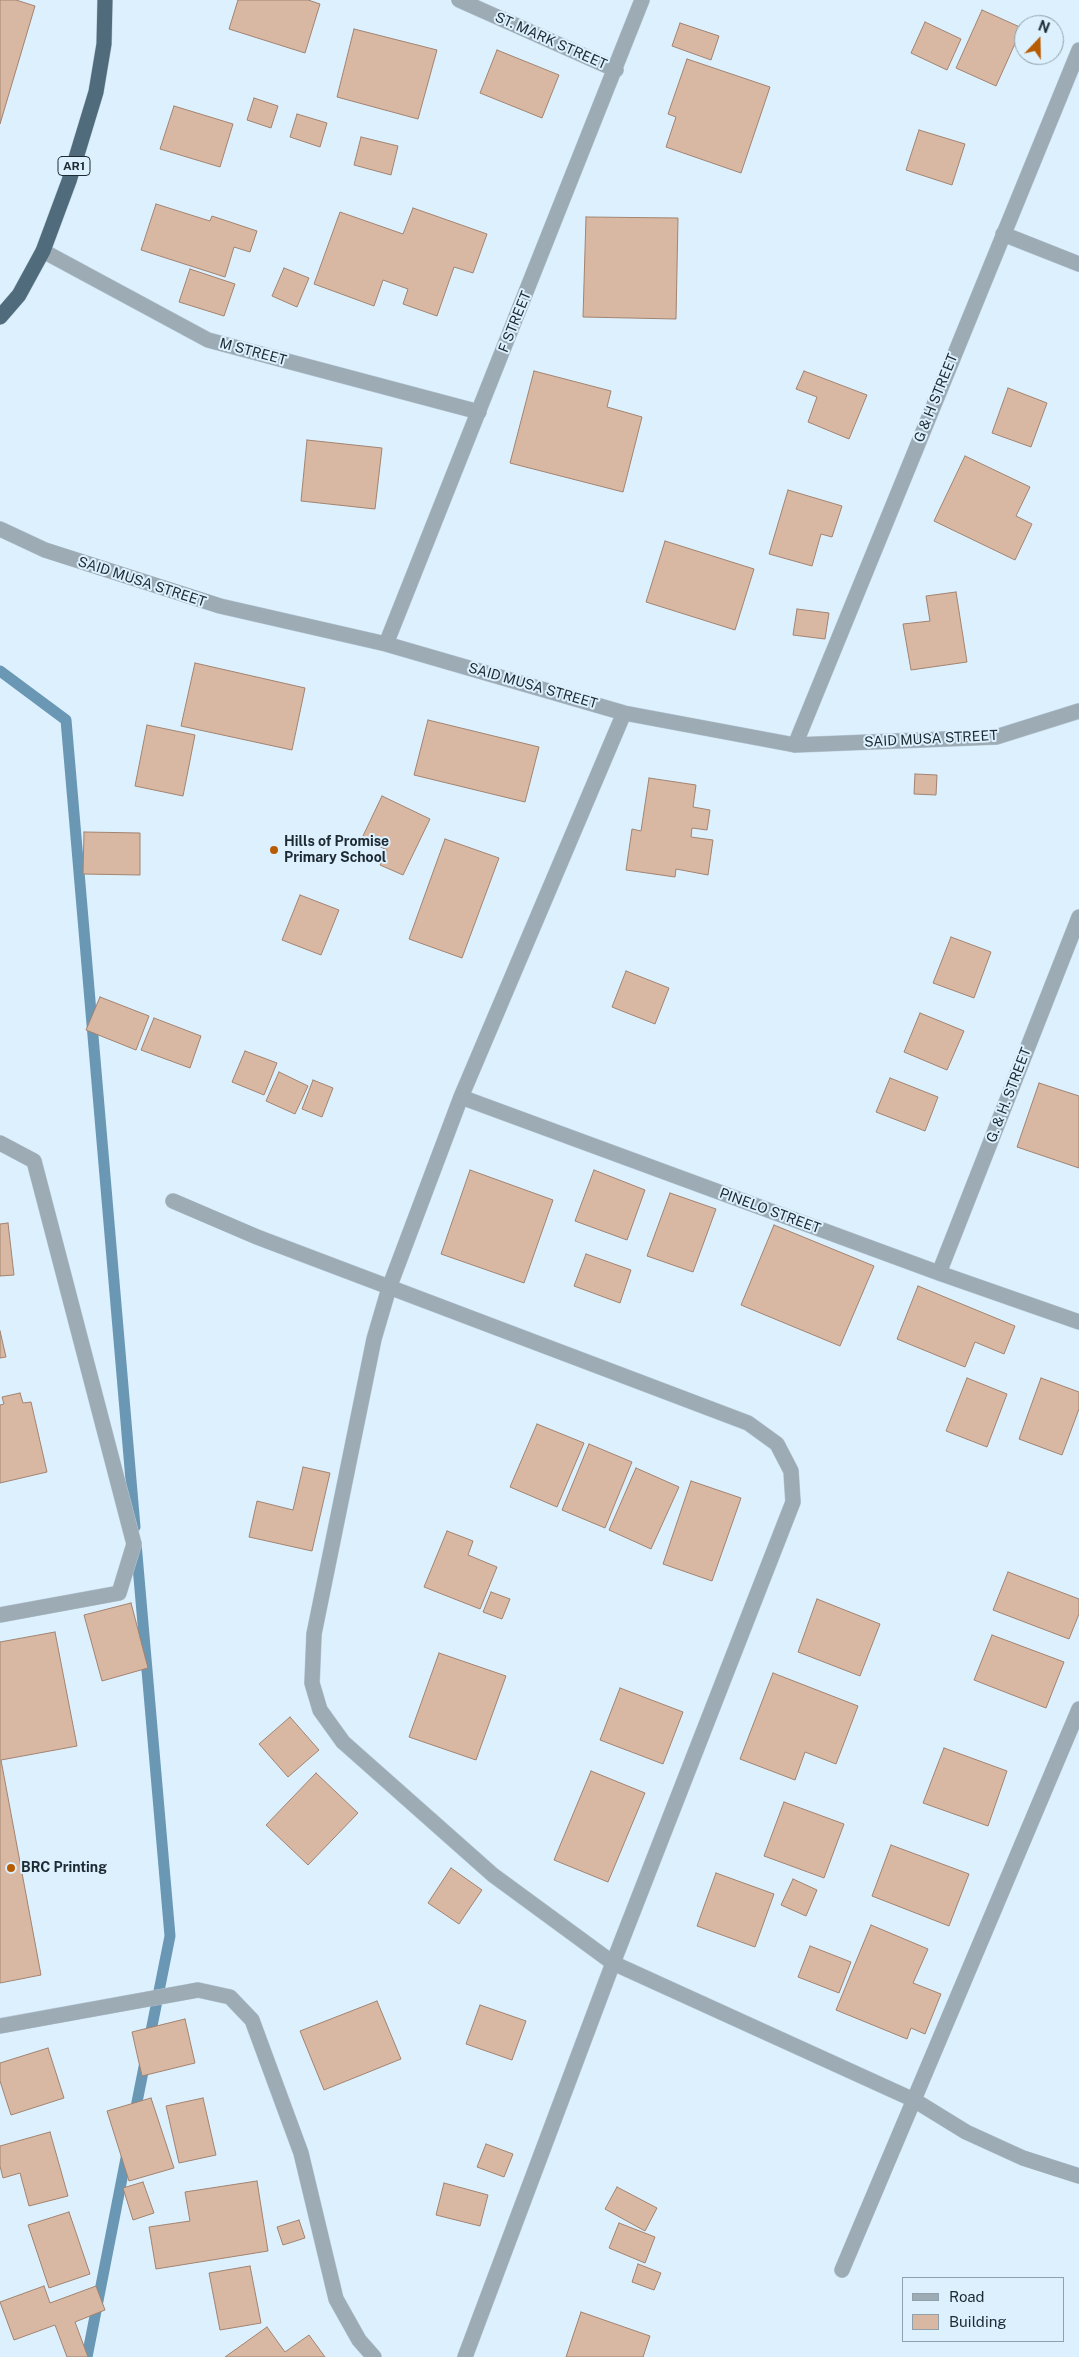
<!DOCTYPE html>
<style>
body{margin:0}
#map{position:relative;width:1079px;height:2357px;overflow:hidden;background:#dcf0fe;font-family:"Public Sans",sans-serif}
canvas{display:block}
.legend{position:absolute;left:902px;top:2277px;width:162px;height:65px;box-sizing:border-box;background:#dcf0fe;border:1px solid #90a1ac;margin:0;padding:6px 9px;list-style:none;font-size:15px;color:#1d2a32}
.legend li{display:flex;align-items:center;gap:10px;height:25px}
.legend b{width:25px;border:1px solid #90a1ac}
.north{position:absolute;left:1014px;top:15px;width:50px;height:50px;box-sizing:border-box;background:#dcf0fe;border:1px solid #90a1ac;border-radius:50%;rotate:21deg;font-size:14px;font-weight:700;line-height:20px;text-align:center;color:#1d2a32}
.north::after{content:'';display:block;margin:auto;width:18px;height:22px;background:#b85c01;clip-path:polygon(50% 0,100% 100%,50% 72%,0 100%)}
</style>
<div id="map">
<canvas width="1079" height="2357"></canvas>
<ul class="legend">
<li><b style="height:6px;background:#9dabb5"></b>Road</li>
<li><b style="height:14px;background:#d8b8a3"></b>Building</li>
</ul>
<div class="north">N</div>
</div>
<script>
const context = document.querySelector('canvas').getContext('2d');
context.lineJoin = 'round';
const poly = rows => new Path2D(rows.map(r => 'M' + r).join(''));
function strokePath(path, color, width, dash) { context.strokeStyle = color; context.lineWidth = width; context.lineCap = dash ? 'butt' : 'round'; context.setLineDash(dash || []); context.stroke(path); }
function fill(path, color) { context.fillStyle = color; context.fill(path, 'evenodd'); }
function label(font, color, halo, rows, align = 'center') {
  context.font = font + ' "Public Sans",sans-serif'; context.lineWidth = 4; context.setLineDash([]); context.textBaseline = 'middle'; context.strokeStyle = halo; context.fillStyle = color; for (const [text, x, y, turn = 0] of rows) {
    context.save(); context.translate(x, y); context.rotate((+turn || 0) * Math.PI / 180); context.textAlign = isNaN(turn) ? turn : align; if (halo) context.strokeText(text, 0, 0); context.fillText(text, 0, 0); context.restore();
  }
}
const stream = poly([
 [0,671,66,720,135,1527],
 [136,1543,170,1936,149,2041],
 [134,2117,145,2062],
 [87,2357,127,2153]
]);
const building = poly([
 [0,0,16,0,35,6,0,124,0,0],
 [238,0,308,0,320,4,305,53,229,29,238,0],
 [982,10,1022,28,996,86,956,68,982,10],
 [925,22,961,39,947,70,911,53,925,22],
 [680,23,719,36,711,60,672,46,680,23],
 [354,29,437,50,418,119,337,97,354,29],
 [497,50,559,75,542,118,480,93,497,50],
 [687,59,770,87,741,173,666,147,676,117,668,114,687,59],
 [254,98,278,106,271,128,247,120,254,98],
 [174,106,233,124,220,167,160,149,174,106],
 [297,114,327,123,320,147,290,137,297,114],
 [919,130,965,144,952,185,906,170,919,130],
 [361,137,398,146,391,175,354,165,361,137],
 [156,204,210,221,212,216,257,231,250,252,234,247,225,277,141,250,156,204],
 [413,208,487,234,473,273,454,267,437,316,403,304,408,289,383,280,374,306,314,284,340,212,403,234,413,208],
 [586,217,678,218,676,319,583,317,586,217],
 [284,268,309,278,297,307,272,296,284,268],
 [190,269,235,284,224,316,179,302,190,269],
 [534,371,611,391,607,407,642,417,623,492,510,463,534,371],
 [804,371,867,395,849,439,808,422,817,397,796,389,804,371],
 [1008,388,1047,403,1031,447,992,433,1008,388],
 [307,440,382,448,375,509,301,501,307,440],
 [965,456,1030,487,1016,516,1032,524,1015,560,934,521,965,456],
 [788,490,842,506,832,537,821,534,812,566,769,554,788,490],
 [665,541,754,569,735,630,646,602,665,541],
 [956,592,967,662,911,670,903,624,930,621,926,596,956,592],
 [797,609,829,613,825,639,793,635,797,609],
 [195,663,305,688,292,750,181,726,195,663],
 [428,720,539,747,525,802,414,775,428,720],
 [147,725,195,735,183,796,135,786,147,725],
 [915,774,937,775,936,795,914,794,915,774],
 [649,778,696,785,693,807,710,810,707,830,692,828,691,837,713,840,708,875,676,869,675,877,626,870,632,829,641,831,649,778],
 [382,796,430,819,403,875,380,865,387,850,362,838,382,796],
 [84,832,140,833,140,875,83,874,84,832],
 [445,839,499,858,462,958,409,939,445,839],
 [300,895,339,910,321,955,282,940,300,895],
 [951,937,991,952,974,998,933,983,951,937],
 [626,971,669,988,655,1024,612,1007,626,971],
 [100,997,149,1016,136,1050,86,1030,100,997],
 [920,1013,964,1031,947,1070,904,1052,920,1013],
 [154,1018,201,1036,190,1068,141,1050,154,1018],
 [245,1051,277,1063,264,1095,232,1082,245,1051],
 [279,1072,308,1086,295,1114,266,1101,279,1072],
 [890,1078,938,1097,925,1131,876,1112,890,1078],
 [313,1080,333,1088,322,1117,302,1109,313,1080],
 [1039,1083,1079,1096,1079,1168,1017,1147,1039,1083],
 [470,1170,553,1200,524,1283,441,1254,470,1170],
 [594,1170,645,1190,627,1240,575,1221,594,1170],
 [670,1193,716,1209,693,1272,647,1256,670,1193],
 [8,1223,14,1275,0,1276,0,1224,8,1223],
 [774,1225,874,1266,840,1346,741,1305,774,1225],
 [586,1254,631,1270,620,1303,574,1286,586,1254],
 [918,1286,1015,1326,1004,1354,975,1342,965,1367,897,1339,918,1286],
 [0,1331,6,1357,0,1358,0,1331],
 [967,1378,1007,1394,987,1447,946,1431,967,1378],
 [1041,1378,1079,1392,1079,1409,1062,1455,1019,1439,1041,1378],
 [20,1393,23,1403,31,1402,47,1472,0,1483,0,1405,4,1404,2,1397,20,1393],
 [537,1424,584,1443,557,1507,510,1487,537,1424],
 [589,1444,632,1462,605,1528,562,1510,589,1444],
 [303,1467,330,1473,312,1551,249,1537,257,1501,293,1510,303,1467],
 [636,1468,679,1487,651,1549,609,1530,636,1468],
 [691,1481,741,1498,712,1581,663,1564,691,1481],
 [447,1531,473,1541,468,1555,497,1567,480,1609,424,1587,447,1531],
 [1008,1572,1079,1599,1079,1614,1069,1639,993,1610,1008,1572],
 [491,1592,510,1599,502,1619,483,1612,491,1592],
 [817,1599,880,1624,860,1676,798,1652,817,1599],
 [131,1603,148,1668,102,1681,84,1615,131,1603],
 [55,1632,77,1746,1,1760,41,1975,0,1983,0,1642,55,1632],
 [992,1635,1064,1662,1046,1708,974,1680,992,1635],
 [439,1653,506,1676,476,1760,409,1737,439,1653],
 [773,1673,858,1706,836,1764,805,1752,795,1780,740,1759,773,1673],
 [620,1688,683,1712,663,1764,600,1740,620,1688],
 [290,1717,319,1750,288,1777,259,1744,290,1717],
 [944,1748,1007,1771,988,1826,923,1803,944,1748],
 [591,1771,645,1793,608,1882,554,1860,591,1771],
 [316,1773,358,1813,308,1865,266,1825,316,1773],
 [784,1802,844,1824,824,1878,764,1856,784,1802],
 [891,1845,969,1874,949,1926,872,1896,891,1845],
 [451,1868,482,1890,459,1924,428,1903,451,1868],
 [716,1873,774,1894,755,1947,697,1926,716,1873],
 [793,1879,817,1890,806,1916,781,1905,793,1879],
 [871,1925,928,1949,913,1983,941,1994,925,2034,911,2028,907,2039,836,2010,871,1925],
 [810,1946,851,1962,839,1993,798,1977,810,1946],
 [377,2001,401,2059,324,2090,300,2031,377,2001],
 [480,2005,526,2021,512,2060,466,2044,480,2005],
 [185,2019,195,2063,142,2076,132,2032,185,2019],
 [48,2048,64,2098,11,2115,0,2081,0,2063,48,2048],
 [151,2098,174,2168,129,2181,107,2111,151,2098],
 [203,2098,216,2155,179,2163,166,2106,203,2098],
 [50,2132,68,2196,29,2206,20,2173,3,2178,0,2166,0,2146,50,2132],
 [486,2144,513,2154,504,2177,477,2167,486,2144],
 [257,2181,268,2251,156,2269,149,2227,190,2221,185,2192,257,2181],
 [143,2182,154,2213,133,2220,123,2188,143,2182],
 [444,2183,488,2195,480,2226,436,2215,444,2183],
 [617,2187,657,2208,645,2231,605,2209,617,2187],
 [69,2212,90,2274,49,2288,28,2225,69,2212],
 [299,2220,305,2238,283,2245,277,2227,299,2220],
 [619,2223,655,2237,645,2263,609,2248,619,2223],
 [638,2264,661,2273,654,2290,632,2282,638,2264],
 [250,2266,261,2323,220,2330,209,2273,250,2266],
 [44,2286,50,2303,96,2286,105,2310,75,2322,88,2357,67,2357,55,2325,14,2340,0,2302,44,2286],
 [581,2312,650,2336,643,2357,566,2357,581,2312],
 [267,2327,285,2352,309,2335,325,2357,225,2357,267,2327]
]);
const minor = poly([
 [459,0,616,70],
 [1003,234,1079,264],
 [43,251,208,340,479,412],
 [0,529,45,550,220,606,386,644,624,713,795,745,996,737,1079,711],
 [386,644,642,0],
 [624,713,461,1097,389,1288,374,1339,314,1634,312,1683,320,1710,343,1742,493,1875,613,1963,914,2100,966,2132,1023,2158,1079,2176],
 [795,745,1079,50],
 [461,1097,939,1273,1079,1322],
 [0,1143,34,1161,134,1544,119,1593,0,1615],
 [173,1201,257,1237,748,1423,777,1444,791,1471,793,1502,613,1963,465,2357],
 [939,1273,1079,917],
 [0,2026,198,1990,230,1997,252,2020,301,2153,336,2299,359,2340,374,2357],
 [842,2270,1079,1709]
]);
const trunk = poly([
 [0,317,19,295,43,251,69,181,96,92,104,44,105,0]
]);
const markers = [
 [274,850,5,"#b85c01"],
 [11,1868,5,"#b85c01"]
];
const shields = [
 [74,166,32]
];
const shieldNames = [
 ["AR1",74,166]
];
const streetNames = [
 ["ST. MARK STREET",551,41,24],
 ["F STREET",515,322,-68],
 ["M STREET",253,352,15],
 ["G & H STREET",936,398,-68],
 ["SAID MUSA STREET",142,582,18],
 ["SAID MUSA STREET",533,686,16],
 ["SAID MUSA STREET",931,739,-3],
 ["G. & H. STREET",1009,1095,-69],
 ["PINELO STREET",770,1211,20]
];
const poiNames = [
 ["Hills of Promise",284,842],
 ["Primary School",284,858],
 ["BRC Printing",21,1868]
];
strokePath(stream, '#6a97b4', 11);
fill(building, '#d8b8a3');
strokePath(building, '#a28370', 1);
strokePath(minor, '#baccd9', 16);
strokePath(trunk, '#baccd9', 16);
strokePath(minor, '#9dabb5', 15);
strokePath(trunk, '#4f6b7c', 15);
for (const [x, y, r, color] of markers) { const dot = new Path2D(); dot.arc(x, y, r, 0, 2 * Math.PI); context.fillStyle = color; context.fill(dot); strokePath(dot, '#dcf0fe', 2); }
for (const [x, y, w] of shields) { const box = new Path2D(); box.roundRect(x - w / 2, y - 9.5, w, 19, 4); context.fillStyle = '#dcf0fe'; context.fill(box); strokePath(box, '#1d2a32', 1); }
label('bold 12px', '#1d2a32', null, shieldNames);
label('14px', '#1d2a32', '#dcf0fe', streetNames);
label('bold 14px', '#1d2a32', '#dcf0fe', poiNames, 'left');
</script>
